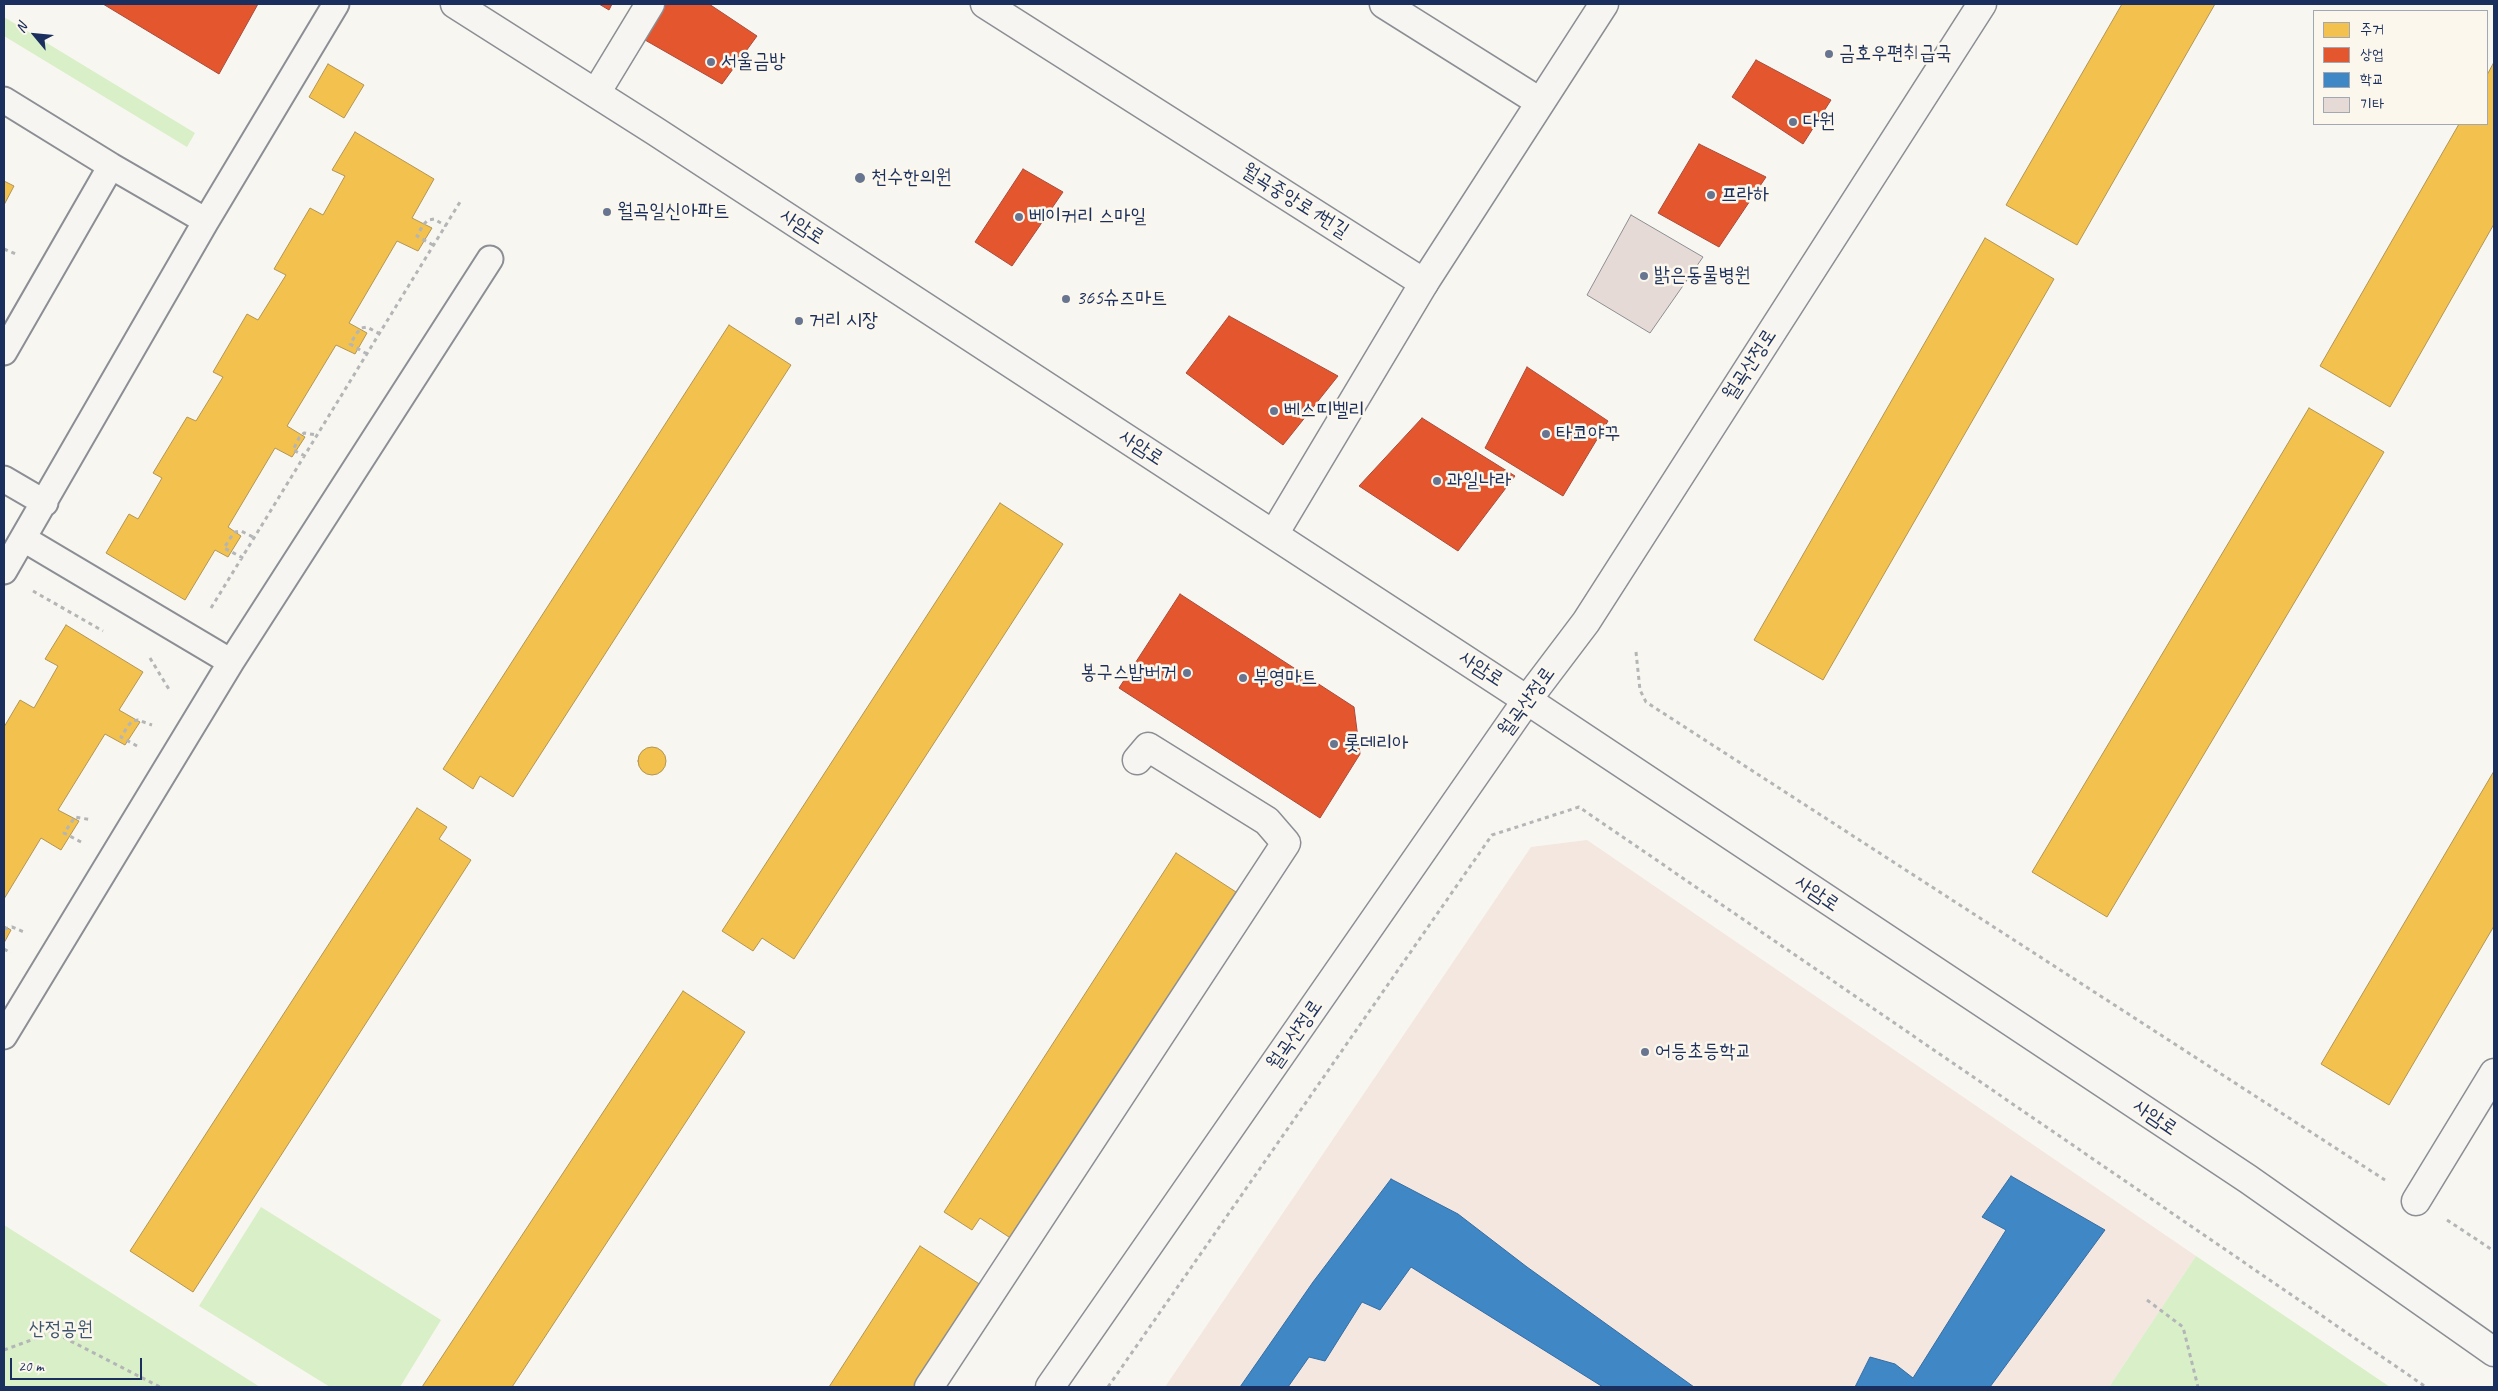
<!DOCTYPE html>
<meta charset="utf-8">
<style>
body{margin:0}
#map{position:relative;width:2498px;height:1391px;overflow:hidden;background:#f8f6f0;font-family:Caveat,"Poor Story",sans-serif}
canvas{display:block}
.frame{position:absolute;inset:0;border:5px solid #1b2f5e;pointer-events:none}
.legend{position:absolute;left:2313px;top:10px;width:175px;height:115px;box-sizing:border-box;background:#fbf7ec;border:1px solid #a1a7b3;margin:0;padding:6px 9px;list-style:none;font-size:15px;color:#1b2f5e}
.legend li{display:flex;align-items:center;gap:10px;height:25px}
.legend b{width:25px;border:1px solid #a1a7b3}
.north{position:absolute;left:10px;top:10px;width:50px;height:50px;-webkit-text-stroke:4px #fbf7ec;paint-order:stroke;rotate:298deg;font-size:14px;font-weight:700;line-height:20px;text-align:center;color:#1b2f5e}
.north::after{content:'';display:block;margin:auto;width:18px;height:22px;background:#1b2f5e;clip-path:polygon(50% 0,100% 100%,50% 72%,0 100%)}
.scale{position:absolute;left:10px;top:1358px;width:132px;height:22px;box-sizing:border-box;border:2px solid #1b2f5e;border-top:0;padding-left:6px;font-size:15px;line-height:18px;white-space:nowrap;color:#1b2f5e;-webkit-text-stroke:4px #fbf7ec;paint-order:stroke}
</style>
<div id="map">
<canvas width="2498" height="1391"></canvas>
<div class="frame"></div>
<ul class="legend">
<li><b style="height:14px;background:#f2c14e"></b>주거</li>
<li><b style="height:14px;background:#e4572e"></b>상업</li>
<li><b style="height:14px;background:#3f88c5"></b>학교</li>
<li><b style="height:14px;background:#e6dad6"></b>기타</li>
</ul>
<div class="north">N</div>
<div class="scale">20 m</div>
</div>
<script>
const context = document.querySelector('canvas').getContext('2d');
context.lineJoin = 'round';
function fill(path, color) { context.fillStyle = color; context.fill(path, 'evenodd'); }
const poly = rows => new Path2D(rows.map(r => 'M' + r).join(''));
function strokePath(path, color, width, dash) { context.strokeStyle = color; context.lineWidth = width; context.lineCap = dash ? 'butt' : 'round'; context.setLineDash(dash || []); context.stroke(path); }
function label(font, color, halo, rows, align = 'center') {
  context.font = font + ' Caveat,"Poor Story",sans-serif'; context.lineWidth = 5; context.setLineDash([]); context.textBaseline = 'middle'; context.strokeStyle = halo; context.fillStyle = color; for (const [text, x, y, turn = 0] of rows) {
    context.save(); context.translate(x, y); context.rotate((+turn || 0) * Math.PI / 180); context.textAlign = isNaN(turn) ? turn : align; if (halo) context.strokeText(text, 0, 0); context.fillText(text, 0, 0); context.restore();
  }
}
const built = poly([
 [1587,840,2196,1256,2109,1387,1165,1387,1531,847]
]);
const green = poly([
 [4,17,195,133,187,147,4,36],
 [261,1207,441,1320,400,1387,330,1387,199,1306],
 [4,1225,260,1387,4,1387],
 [2196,1256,2390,1387,2109,1387]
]);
const homes = poly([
 [2122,4,2215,4,2077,245,2006,205,2122,4],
 [2494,62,2494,224,2390,407,2320,366,2459,124,2487,124,2487,75,2494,62],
 [328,64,364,85,344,118,309,97,328,64],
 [355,132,434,179,412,218,432,228,418,251,397,241,349,323,367,333,355,354,336,345,287,426,305,437,292,457,275,448,228,527,241,536,228,557,215,550,185,600,106,553,129,514,138,519,162,478,153,473,187,417,196,421,223,377,213,372,247,314,258,320,286,275,274,269,310,208,323,215,345,176,332,170,355,132],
 [4,181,14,186,4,205,4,181],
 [1985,238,2054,279,1823,680,1754,640,1985,238],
 [729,325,791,365,513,797,480,776,473,789,443,769,729,325],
 [2309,408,2384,452,2107,917,2032,872,2309,408],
 [1000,503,1063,544,794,959,762,938,753,951,722,931,1000,503],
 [66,625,143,672,119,710,140,722,125,745,105,734,58,810,79,821,61,850,41,838,4,899,4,727,20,700,34,708,58,666,45,659,66,625],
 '638 761a14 14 0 1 1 28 0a14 14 0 1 1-28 0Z',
 [2494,771,2494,926,2389,1105,2321,1064,2494,771],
 [417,808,447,827,439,839,471,860,193,1292,130,1251,417,808],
 [1176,853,1236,892,1012,1239,980,1218,972,1230,944,1212,1176,853],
 [4,926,11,930,4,943,4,926],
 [683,991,745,1032,512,1387,422,1387,683,991],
 [920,1246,981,1285,914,1387,829,1387,920,1246]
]);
const shops = poly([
 [103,4,258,4,219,74,103,4],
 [599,4,612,4,609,10,599,4],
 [665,4,709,4,757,36,722,84,645,40,665,4],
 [1756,60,1831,100,1803,144,1732,97,1756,60],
 [1699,144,1766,177,1719,247,1658,213,1699,144],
 [1023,169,1063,192,1012,266,975,242,1023,169],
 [1229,316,1338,376,1283,445,1186,373,1229,316],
 [1527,367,1608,421,1563,496,1485,448,1527,367],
 [1422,418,1515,476,1458,551,1359,486,1422,418],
 [1180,594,1354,707,1360,754,1320,818,1119,688,1180,594]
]);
const schools = poly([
 [2011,1176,2105,1230,1990,1387,1855,1387,1870,1357,1895,1364,1913,1378,2006,1230,1982,1217,2011,1176],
 [1391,1179,1458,1214,1527,1267,1694,1387,1603,1387,1411,1267,1380,1310,1362,1302,1325,1361,1309,1357,1288,1387,1240,1387,1313,1282,1391,1179]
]);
const building = poly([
 [1631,215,1703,257,1650,333,1587,295,1631,215]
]);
const path = poly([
 [433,245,417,236,423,225,428,220,434,219,446,226],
 [4,249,16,254],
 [367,354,350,344,357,333,361,328,367,327,380,334],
 [305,456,293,450,299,438,304,433,317,435],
 [243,558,224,548,231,537,235,532,241,531,255,538],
 [33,591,103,631],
 [211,608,460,202],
 [1636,652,1640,690,1646,702,2385,1180],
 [150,658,170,691],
 [137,746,121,737,128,726,132,721,138,720,152,725],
 [81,842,64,833,75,817,92,820],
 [4,929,12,927,24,932],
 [4,949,11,953],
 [2447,1220,2494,1251],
 [2147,1300,2183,1327,2198,1387],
 [4,1350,53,1332,160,1387],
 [1108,1387,1492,835,1579,807,2426,1387]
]);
const service = poly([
 [4,100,111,166,206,221,4,571],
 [206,221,336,4],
 [4,352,111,166],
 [4,479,45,503],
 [231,662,490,259],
 [4,1036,231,662,24,539]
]);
const pedestrian = poly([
 [1274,534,1424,283],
 [2416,1201,2494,1073]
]);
const minor = poly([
 [985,4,1424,283,1604,4],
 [1384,4,1540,102],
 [596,93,650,4],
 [929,1387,1286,843,1267,821,1148,747,1137,760]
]);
const tertiary = poly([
 [1050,1387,1527,700,1586,622,1982,4]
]);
const primary = poly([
 [455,4,655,131,1527,700,2248,1179,2494,1352]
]);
const markers = [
 [1829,54,5,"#687591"],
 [711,62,5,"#687591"],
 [1793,122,5,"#687591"],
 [860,178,6,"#687591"],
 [1711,195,5,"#687591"],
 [607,212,5,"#687591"],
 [1019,217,5,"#687591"],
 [1644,276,5,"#687591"],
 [1066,299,5,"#687591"],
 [799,321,5,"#687591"],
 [1274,411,5,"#687591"],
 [1546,434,5,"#687591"],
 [1437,481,5,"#687591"],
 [1187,673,5,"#687591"],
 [1243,678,5,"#687591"],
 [1334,744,5,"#687591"],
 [1645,1052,5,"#687591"]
];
const poiNames = [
 ["금호우편취급국",1839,54],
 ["서울금방",721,62],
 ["다원",1803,122],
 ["천수한의원",871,178],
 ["프라하",1721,195],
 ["월곡일신아파트",617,212],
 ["베이커리 스마일",1029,217],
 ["밝은동물병원",1654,276],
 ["365슈즈마트",1076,299],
 ["거리 시장",809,321],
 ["베스띠벨리",1284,411],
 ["타코야꾸",1556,434],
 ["과일나라",1447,481],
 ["봉구스밥버거",1177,673,"right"],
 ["부영마트",1253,678],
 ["롯데리아",1344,744],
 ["어등초등학교",1655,1052]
];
const streetNames = [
 ["월곡중앙로1번길",1295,201,32],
 ["사암로",802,227,33],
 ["월곡산정로",1750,365,-57],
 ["사암로",1141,448,33],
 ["사암로",1481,669,33],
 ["월곡산정로",1527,702,-54],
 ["사암로",1817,894,34],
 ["월곡산정로",1295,1035,-55],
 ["사암로",2155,1118,34]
];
const parkNames = [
 ["산정공원",61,1330]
];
fill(built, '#f3e7e0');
fill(green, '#d8efc8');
fill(homes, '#f2c14e');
strokePath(homes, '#b29553', 1);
fill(shops, '#e4572e');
strokePath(shops, '#a84b3c', 1);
fill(schools, '#3f88c5');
strokePath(schools, '#346da6', 1);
fill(building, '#e6dad6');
strokePath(building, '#8b8e94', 1);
strokePath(service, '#8b8e94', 29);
strokePath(pedestrian, '#8b8e94', 31);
strokePath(minor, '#8b8e94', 31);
strokePath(tertiary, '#8b8e94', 31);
strokePath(primary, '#8b8e94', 31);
strokePath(path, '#b3b5b7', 3, [4, 4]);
strokePath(service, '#f6f5f1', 25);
strokePath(pedestrian, '#f6f5f1', 28);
strokePath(minor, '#f6f5f1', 28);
strokePath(tertiary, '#f6f5f1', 28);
strokePath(primary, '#f6f5f1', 28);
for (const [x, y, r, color] of markers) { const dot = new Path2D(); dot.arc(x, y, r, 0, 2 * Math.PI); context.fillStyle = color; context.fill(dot); strokePath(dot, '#fbf7ec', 2); }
label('20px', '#1b2f5e', '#fbf7ec', poiNames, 'left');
label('20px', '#1b2f5e', '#fbf7ec', streetNames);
label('20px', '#3c546d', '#fbf7ec', parkNames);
</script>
